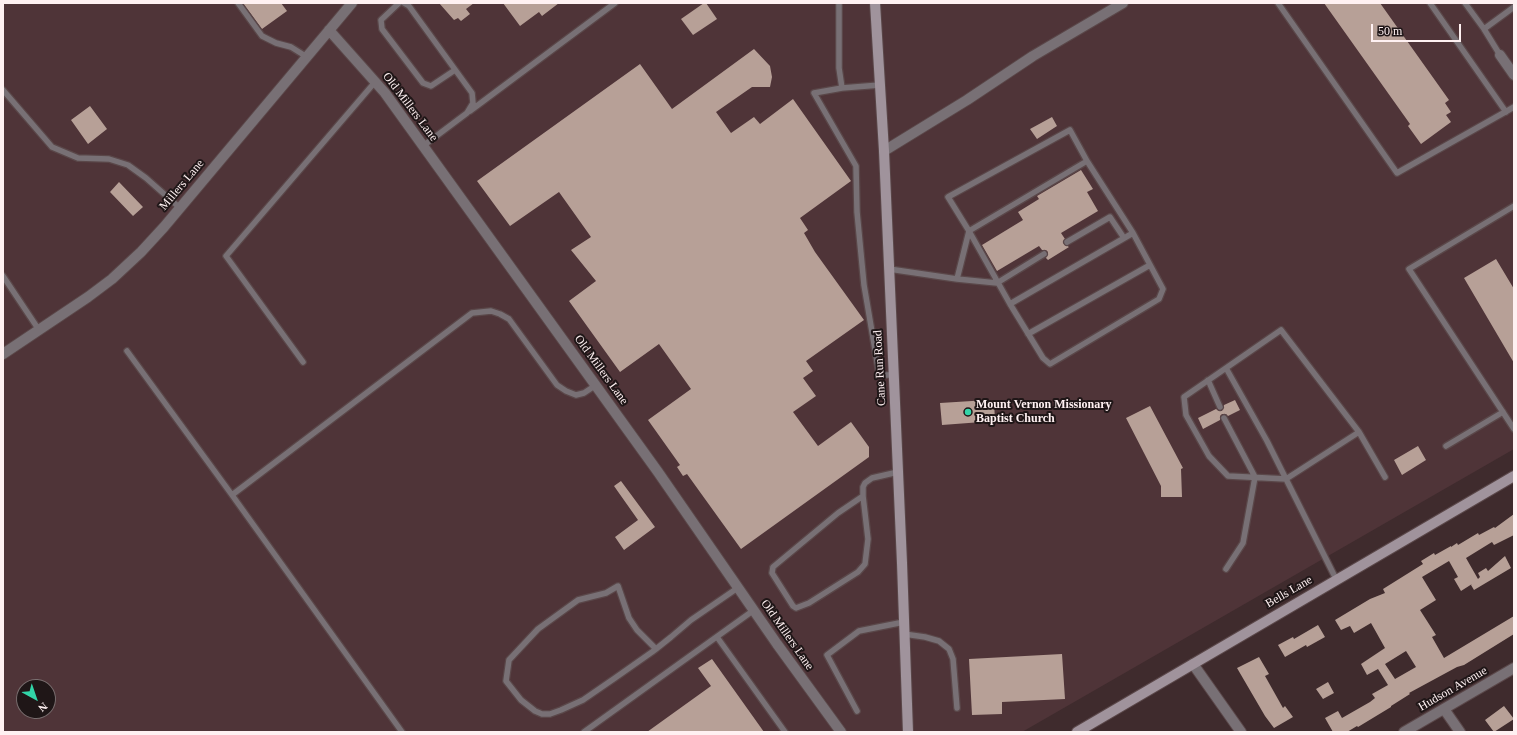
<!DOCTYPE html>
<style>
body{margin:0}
#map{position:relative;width:1517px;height:735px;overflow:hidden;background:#3f2b2d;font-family:Georgia,serif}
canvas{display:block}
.frame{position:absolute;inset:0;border:4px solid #fff1f2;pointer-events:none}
.north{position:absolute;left:16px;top:679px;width:40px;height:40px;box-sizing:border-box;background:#1f1617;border:1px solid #796e6f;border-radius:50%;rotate:140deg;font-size:11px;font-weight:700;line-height:16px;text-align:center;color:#fff1f2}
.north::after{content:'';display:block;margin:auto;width:14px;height:18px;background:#32d4a8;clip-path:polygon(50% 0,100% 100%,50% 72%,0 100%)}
.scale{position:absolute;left:1371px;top:24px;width:90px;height:18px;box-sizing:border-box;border:2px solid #fff1f2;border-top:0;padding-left:5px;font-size:12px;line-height:14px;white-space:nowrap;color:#fff1f2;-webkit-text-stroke:3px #1f1617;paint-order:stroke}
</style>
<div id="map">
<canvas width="1517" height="735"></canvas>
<div class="frame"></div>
<div class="north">N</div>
<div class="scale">50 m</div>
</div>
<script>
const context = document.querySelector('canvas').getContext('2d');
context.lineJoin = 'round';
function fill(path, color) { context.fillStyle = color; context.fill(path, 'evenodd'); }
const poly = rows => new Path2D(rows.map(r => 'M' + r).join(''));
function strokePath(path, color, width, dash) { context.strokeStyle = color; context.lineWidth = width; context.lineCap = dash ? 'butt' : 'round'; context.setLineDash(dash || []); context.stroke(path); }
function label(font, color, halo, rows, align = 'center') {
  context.font = font + ' Georgia,serif'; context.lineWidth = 4; context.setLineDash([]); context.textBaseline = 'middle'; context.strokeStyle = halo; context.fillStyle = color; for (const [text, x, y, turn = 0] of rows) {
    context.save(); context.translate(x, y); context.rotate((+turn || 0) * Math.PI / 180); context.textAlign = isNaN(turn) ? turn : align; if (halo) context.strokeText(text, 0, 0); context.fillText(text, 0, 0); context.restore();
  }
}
const built = poly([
 [3,3,1514,3,1514,449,1022,732,3,732],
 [24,687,48,687,48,711,24,711]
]);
const building = poly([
 [243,3,281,3,287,11,262,29],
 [439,3,474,3,466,9,470,14,461,21,458,18,454,20],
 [503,3,559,3,542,16,539,12,520,26],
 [704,3,706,3,717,19,693,35,681,19],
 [1324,3,1380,3,1449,100,1445,103,1451,112,1446,115,1451,122,1421,144,1408,126,1410,124],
 [754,49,770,66,772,77,770,87,752,87,716,112,731,133,754,117,760,124,793,99,851,181,800,218,808,230,804,233,815,252,864,320,806,361,813,371,803,378,816,396,793,412,818,446,851,422,869,447,869,457,741,549,687,474,683,476,677,467,680,465,648,420,691,389,659,344,620,372,569,301,596,281,571,250,591,237,559,192,510,226,477,181,640,64,672,109],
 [90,106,107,129,88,144,71,120],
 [1052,117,1057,126,1037,139,1030,129],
 [1081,170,1093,189,1087,192,1098,211,1061,233,1065,239,1063,242,1064,244,1069,247,1048,260,1046,258,1048,252,1046,250,1042,250,1039,246,997,271,982,245,1023,220,1018,212,1039,199,1037,196],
 [119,182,143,207,133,216,110,192],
 [1496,259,1514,289,1514,363,1464,278],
 [988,400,988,402,994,401,995,421,942,425,940,403],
 [1235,400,1240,410,1228,416,1226,414,1222,414,1220,416,1220,420,1203,429,1198,418,1216,409,1219,411,1222,411,1224,405],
 [1150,406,1183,468,1181,469,1182,497,1161,497,1161,486,1126,418],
 [1418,446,1426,460,1402,475,1394,460],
 [621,481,655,527,624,550,615,537,638,520,614,486],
 [1514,514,1514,535,1494,545,1492,542,1466,558,1478,579,1480,577,1478,573,1486,568,1488,571,1505,556,1511,568,1474,590,1471,585,1472,584,1461,591,1454,579,1458,577,1449,561,1422,577,1436,600,1420,610,1436,635,1432,637,1444,658,1514,616,1514,634,1464,665,1457,667,1409,693,1410,694,1391,706,1391,707,1358,727,1357,726,1347,732,1333,732,1325,718,1338,711,1342,718,1370,702,1375,698,1372,694,1388,685,1378,669,1367,675,1361,664,1385,648,1371,623,1354,633,1350,626,1341,630,1335,620,1370,599,1385,593,1383,589,1423,564,1421,561,1434,553,1435,555,1451,546,1451,547,1457,543,1458,545,1478,533,1479,535,1494,527,1495,528],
 [1406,651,1416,667,1395,679,1385,664],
 [1318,625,1325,637,1307,647,1306,645,1285,657,1278,645,1293,637,1294,639],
 [1062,654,1065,699,1002,702,1002,714,972,715,969,659],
 [1259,657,1269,674,1265,676,1283,708,1285,706,1293,717,1274,728,1265,716,1237,668],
 [712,659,764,732,647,732,711,686,698,668],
 [1328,682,1334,693,1323,699,1316,689],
 [1504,706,1514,719,1494,732,1485,720]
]);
const lane = poly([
 [238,3,262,36,276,43,291,47,307,57],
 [399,3,381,20,382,29,423,83,431,86,455,70],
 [404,3,409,6,472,93,473,103,467,113,423,146],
 [839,3,839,68,842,88],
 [1278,3,1397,173,1514,107],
 [1430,3,1506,112],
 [1465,3,1484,29,1500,55],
 [1484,29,1514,7],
 [880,85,842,88,814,93,856,166,857,212,864,285,879,373,883,375,894,375],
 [3,90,52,147,78,158,109,159,128,165,146,178,180,208],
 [470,111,615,3],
 [1514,206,1409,269,1514,429],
 [1067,242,1110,217,1124,238],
 [889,269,957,279,997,283,1044,254],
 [3,276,39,330],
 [957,279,969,231,1087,161,1133,233,1163,289,1159,299,1050,364,1043,358,1010,304,969,231,948,197,1070,130,1087,161],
 [1010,304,1133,233],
 [1028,334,1150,265],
 [127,351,232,495,472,313,491,311,500,314,509,319,557,385,566,391,576,395,584,393,596,385],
 [303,362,226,256,375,82],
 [1226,368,1184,397,1186,415,1209,456,1228,476,1286,479,1359,432,1281,330,1226,368,1267,441,1336,579],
 [1208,380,1220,407],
 [1224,418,1255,477,1243,543,1226,569],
 [1359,432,1385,477],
 [1446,446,1503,412],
 [232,495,402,732],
 [863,496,868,539,865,564,858,572,809,603,796,608,793,606,772,573,773,567,838,513,863,496,863,487,865,483,872,478,898,472],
 [904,634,925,637,939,641,949,649,953,659,957,708],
 [717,637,785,732],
 [656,649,637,630,629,618,618,586,606,593,578,600,538,629,509,660,506,681,521,700,535,711,542,714,550,714,561,710,583,700,615,678,652,652,656,649,671,637,691,620,739,587],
 [857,711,827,655,859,631,904,622],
 [584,732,754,610]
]);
const street = poly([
 [329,30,385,93,658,472,777,644,841,732],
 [1500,55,1514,75],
 [884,151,967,100,1033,56,1123,3],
 [3,354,88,297,112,279,141,252,164,227,352,3],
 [1193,664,1241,732],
 [1444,709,1460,732],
 [1404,732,1514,668]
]);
const secondary = poly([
 [875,3,884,151,902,563,908,732],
 [1077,732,1514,476]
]);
const markers = [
 [968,412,4,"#32d4a8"]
];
const streetNames = [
 ["Old Millers Lane",410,107,53],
 ["Millers Lane",182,185,-50],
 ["Cane Run Road",880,368,-93],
 ["Old Millers Lane",601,370,54],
 ["Bells Lane",1289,592,-30],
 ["Old Millers Lane",787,635,55],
 ["Hudson Avenue",1453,689,-30]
];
const poiNames = [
 ["Mount Vernon Missionary",976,405],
 ["Baptist Church",976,419]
];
fill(built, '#4f3438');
fill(building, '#b7a097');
strokePath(lane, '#5a4749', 8);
strokePath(street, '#5a4749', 12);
strokePath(secondary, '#5a4749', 12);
strokePath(lane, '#787075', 5.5);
strokePath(street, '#787075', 10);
strokePath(secondary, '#a0939c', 10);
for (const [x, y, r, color] of markers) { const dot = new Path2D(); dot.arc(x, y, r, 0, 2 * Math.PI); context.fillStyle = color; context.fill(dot); strokePath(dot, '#1f1617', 1.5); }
label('12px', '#fff1f2', '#1f1617', streetNames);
label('bold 12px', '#fff1f2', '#1f1617', poiNames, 'left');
</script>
